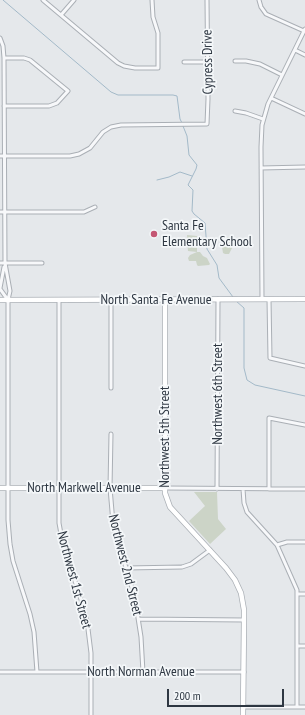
<!DOCTYPE html>
<style>
body{margin:0}
#map{position:relative;width:305px;height:715px;overflow:hidden;background:#e5e8eb;font-family:"PT Sans Narrow",sans-serif}
canvas{display:block}
.scale{position:absolute;left:167px;top:689px;width:117px;height:18px;box-sizing:border-box;border:2px solid #2e3742;border-top:0;padding-left:5px;font-size:12px;line-height:14px;white-space:nowrap;color:#2e3742;-webkit-text-stroke:3px #f4f7f9;paint-order:stroke}
</style>
<div id="map">
<canvas width="305" height="715"></canvas>
<div class="scale">200 m</div>
</div>
<script>
const context = document.querySelector('canvas').getContext('2d');
context.lineJoin = 'round';
function fill(path, color) { context.fillStyle = color; context.fill(path, 'evenodd'); }
const poly = rows => new Path2D(rows.map(r => 'M' + r).join(''));
function strokePath(path, color, width, dash) { context.strokeStyle = color; context.lineWidth = width; context.lineCap = dash ? 'butt' : 'round'; context.setLineDash(dash || []); context.stroke(path); }
function label(font, color, halo, rows, align = 'center') {
  context.font = font + ' "PT Sans Narrow",sans-serif'; context.lineWidth = 3.5; context.setLineDash([]); context.textBaseline = 'middle'; context.strokeStyle = halo; context.fillStyle = color; for (const [text, x, y, turn = 0] of rows) {
    context.save(); context.translate(x, y); context.rotate((+turn || 0) * Math.PI / 180); context.textAlign = isNaN(turn) ? turn : align; if (halo) context.strokeText(text, 0, 0); context.fillText(text, 0, 0); context.restore();
  }
}
const green = poly([
 [187,235,197,236,197,252,188,251],
 [227,237,232,237,233,246,229,254,225,254,223,253,222,247,227,246],
 [197,252,200,252,203,256,207,258,210,264,209,265,198,266,197,265,196,261,189,261,188,258,190,255],
 [194,492,217,492,218,519,226,529,210,544,189,521,205,506]
]);
const stream = poly([
 [3,0,111,92,118,95,173,95,177,96,180,119,182,123],
 [183,126,187,136,189,155,197,165,196,169,188,185,193,190,192,211,194,214,205,223,207,249,217,265,219,278,233,297],
 [157,180,169,177,180,172,192,176],
 [236,301,244,308,244,368,247,380,255,385,305,396]
]);
const street = poly([
 [43,0,118,63,124,66,135,68,158,68,158,33,153,17,152,0],
 [259,0,261,7,266,14,304,31],
 [61,15,74,0],
 [0,38,3,46,4,58,5,263,10,291,8,300,8,520,10,544,13,561,30,614,34,632,37,672],
 [295,50,305,55],
 [4,58,24,58,30,60,68,91,57,103,49,106,4,106],
 [235,61,246,61,260,64,282,75],
 [184,62,208,62],
 [271,98,305,114],
 [235,111,246,113,263,119],
 [0,156,70,156,79,154,90,148,103,132,111,127,121,125,207,124,208,99,207,0],
 [261,168,305,167],
 [0,212,84,212,95,207],
 [0,263,42,263],
 [0,288,4,267],
 [0,289,8,300],
 [262,299,261,147,262,125,268,104,305,29],
 [269,299,270,358,305,366],
 [59,300,59,523,63,545,80,596,87,621,91,653,91,715],
 [111,388,111,300],
 [111,434,110,488,113,523,117,540,130,580,136,605,141,637,143,672],
 [165,488,305,489],
 [217,489,218,299],
 [243,489,244,503,247,512,277,545,297,590,297,707],
 [269,489,269,418,305,425],
 [277,545,287,542,305,542],
 [126,568,182,567,191,564,210,550],
 [298,594,305,594],
 [139,619,244,620],
 [297,646,305,646],
 [0,672,244,672],
 [243,707,305,707]
]);
const secondary = poly([
 [0,300,305,299],
 [165,300,165,493,170,507,226,568,235,580,241,593,244,610,244,620,243,715],
 [0,488,165,488]
]);
const markers = [
 [154,234,4,"#c45673"]
];
const streetNames = [
 ["Cypress Drive",208,62,-91],
 ["North Santa Fe Avenue",156,300],
 ["Northwest 6th Street",218,394,-90],
 ["Northwest 5th Street",165,437,-90],
 ["North Markwell Avenue",84,488],
 ["Northwest 2nd Street",125,565,76],
 ["Northwest 1st Street",74,580,75],
 ["North Norman Avenue",141,672]
];
const poiNames = [
 ["Santa Fe",162,226],
 ["Elementary School",162,242]
];
fill(green, '#ccd4c7');
strokePath(stream, '#a3b9c8', 1);
strokePath(street, '#aaafb5', 5);
strokePath(secondary, '#aaafb5', 6);
strokePath(street, '#f7f8fa', 3);
strokePath(secondary, '#fff', 4.5);
for (const [x, y, r, color] of markers) { const dot = new Path2D(); dot.arc(x, y, r, 0, 2 * Math.PI); context.fillStyle = color; context.fill(dot); strokePath(dot, '#f4f7f9', 1.5); }
label('14px', '#2e3742', '#f4f7f9', streetNames);
label('14px', '#2e3742', '#f4f7f9', poiNames, 'left');
</script>
